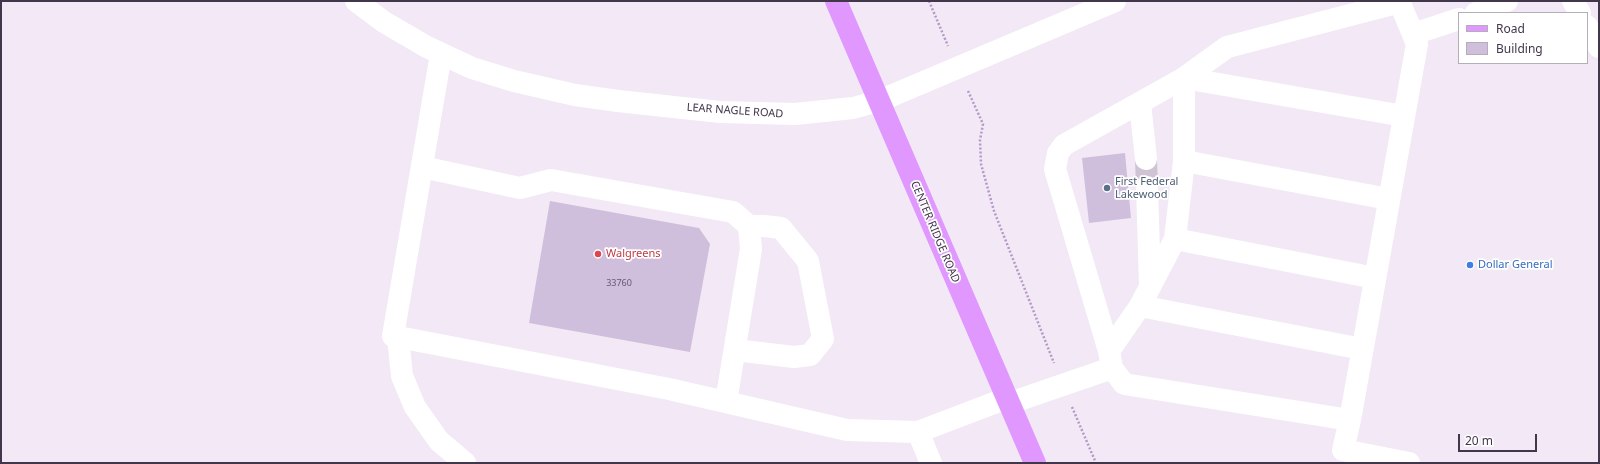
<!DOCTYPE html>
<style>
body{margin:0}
#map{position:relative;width:1600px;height:464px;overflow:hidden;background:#f2e8f6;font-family:"Noto Sans",sans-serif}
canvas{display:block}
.frame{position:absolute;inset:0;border:2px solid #42364b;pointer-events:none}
.legend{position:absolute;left:1458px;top:12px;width:130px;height:52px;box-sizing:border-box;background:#fff;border:1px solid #b3afb7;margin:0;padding:5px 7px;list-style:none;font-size:12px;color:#42364b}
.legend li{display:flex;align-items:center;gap:8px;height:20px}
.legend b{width:20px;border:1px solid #b3afb7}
.scale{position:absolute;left:1458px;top:434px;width:79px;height:18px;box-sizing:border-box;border:2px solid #42364b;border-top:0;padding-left:5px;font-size:12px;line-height:14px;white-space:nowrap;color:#42364b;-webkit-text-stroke:3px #fff;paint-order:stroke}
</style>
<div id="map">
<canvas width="1600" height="464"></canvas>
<div class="frame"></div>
<ul class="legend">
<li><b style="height:5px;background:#e098ff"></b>Road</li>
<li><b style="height:11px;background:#d0bfdc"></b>Building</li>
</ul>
<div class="scale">20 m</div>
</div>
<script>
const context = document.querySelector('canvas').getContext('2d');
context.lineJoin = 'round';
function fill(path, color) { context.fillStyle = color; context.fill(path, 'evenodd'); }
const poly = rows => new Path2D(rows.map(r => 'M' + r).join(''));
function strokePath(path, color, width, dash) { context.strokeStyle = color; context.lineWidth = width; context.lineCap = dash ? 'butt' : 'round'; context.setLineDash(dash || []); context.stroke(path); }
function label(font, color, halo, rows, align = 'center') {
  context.font = font + ' "Noto Sans",sans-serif'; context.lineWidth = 3.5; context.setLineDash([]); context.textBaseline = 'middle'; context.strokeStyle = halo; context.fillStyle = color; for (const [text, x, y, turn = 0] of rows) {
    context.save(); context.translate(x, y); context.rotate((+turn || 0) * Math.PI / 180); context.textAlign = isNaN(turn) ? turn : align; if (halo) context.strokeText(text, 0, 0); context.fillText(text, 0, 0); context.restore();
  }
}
const building = poly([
 [1125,153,1131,218,1089,223,1082,158],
 [550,201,699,228,710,244,690,352,529,323]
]);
const minorTunnel = poly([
 [1146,159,1147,187]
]);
const path = poly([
 [929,1,948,46],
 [968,91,983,124,980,140,981,164,994,211,1054,363],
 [1072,407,1096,463]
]);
const minor = poly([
 [356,1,384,22,427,47,472,68,514,81,575,95,618,101,720,112,795,114,853,108,879,101,1115,1],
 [1573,1,1580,13],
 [1476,13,1507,1],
 [1587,26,1599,47],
 [1413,34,1459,19],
 [441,54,393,336,669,389,847,430,918,432,1007,398],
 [1140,103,1146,159],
 [1184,161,1389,199],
 [422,167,520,188,551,180,733,212,749,226,751,249,726,402],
 [1147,187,1150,285],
 [1175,239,1375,278],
 [1140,306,1362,349],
 [398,337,402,376,415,407,439,441,465,463],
 [735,350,794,357,810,355,823,339,808,261,781,228,764,226,749,226],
 [1109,351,1055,169,1058,153,1064,145,1184,78,1404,116],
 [1111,362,1109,351,1140,306,1175,239,1184,161,1184,78,1227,47,1400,2],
 [1010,403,1112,368,1124,384,1350,420,1417,44,1399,1],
 [1350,420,1343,450,1409,463],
 [918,432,931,463]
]);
const major = poly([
 [836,1,1035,463]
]);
const markers = [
 [1107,188,4,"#5c6f8a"],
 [598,254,4,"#e0444e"],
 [1470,265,4,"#3f7fe0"]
];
const numberNames = [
 ["33760",619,283]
];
const streetNames = [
 ["LEAR NAGLE ROAD",735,111,4],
 ["CENTER RIDGE ROAD",935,232,67]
];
const serviceNames = [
 ["First Federal",1115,182],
 ["Lakewood",1115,195]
];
const healthNames = [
 ["Walgreens",606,254]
];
const shopNames = [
 ["Dollar General",1478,265]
];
fill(building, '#d0bfdc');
strokePath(minorTunnel, '#cfc4d4', 22, [22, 11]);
strokePath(path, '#b599c6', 2.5, [2, 2]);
strokePath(minor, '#fff', 22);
strokePath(major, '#e098ff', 22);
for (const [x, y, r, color] of markers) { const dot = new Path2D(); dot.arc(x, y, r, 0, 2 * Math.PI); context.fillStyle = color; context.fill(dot); strokePath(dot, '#fff', 1.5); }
label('9px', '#66586f', null, numberNames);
label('11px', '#42364b', '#fff', streetNames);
label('11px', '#4e5e75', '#fff', serviceNames, 'left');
label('11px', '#be3a42', '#fff', healthNames, 'left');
label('11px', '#366cbe', '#fff', shopNames, 'left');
</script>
